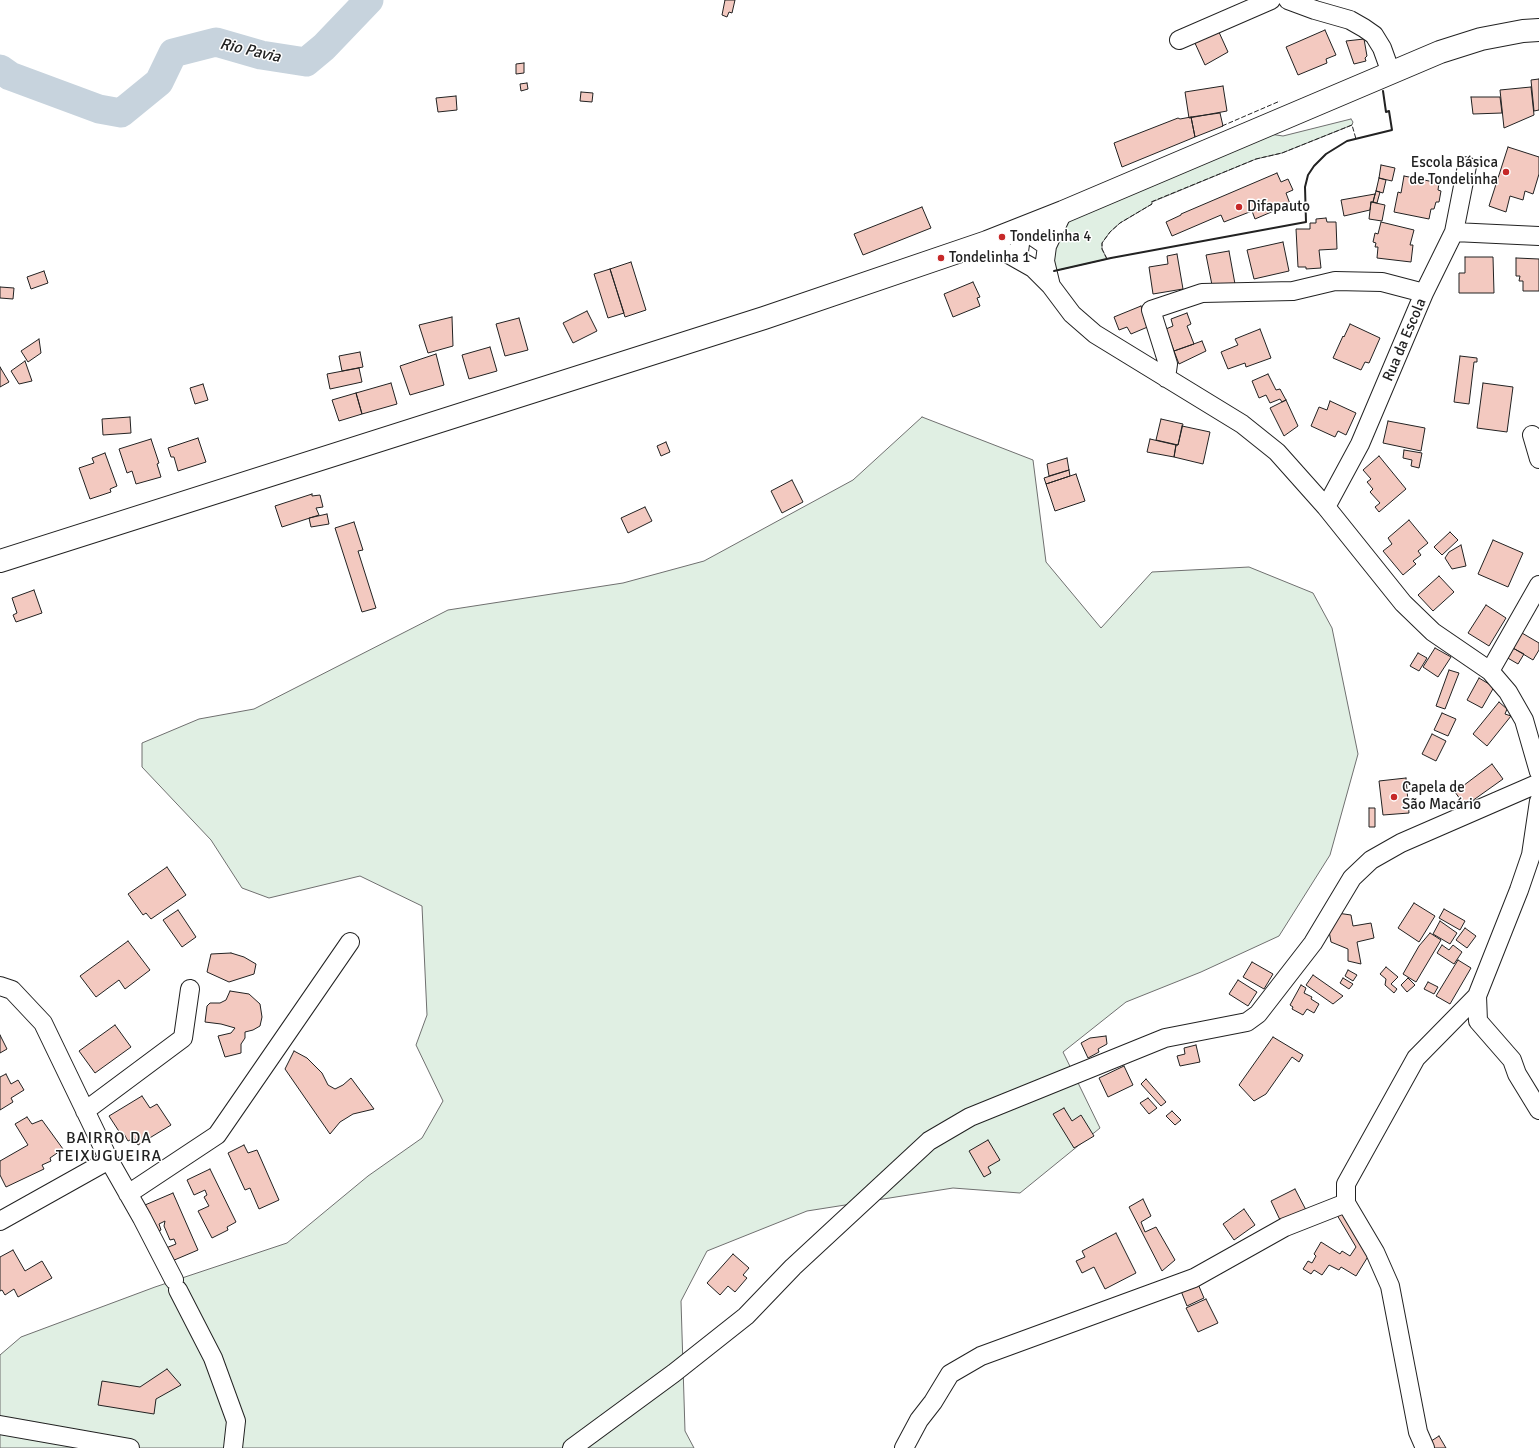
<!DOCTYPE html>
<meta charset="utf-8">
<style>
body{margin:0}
canvas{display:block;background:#fff}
</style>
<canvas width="1539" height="1448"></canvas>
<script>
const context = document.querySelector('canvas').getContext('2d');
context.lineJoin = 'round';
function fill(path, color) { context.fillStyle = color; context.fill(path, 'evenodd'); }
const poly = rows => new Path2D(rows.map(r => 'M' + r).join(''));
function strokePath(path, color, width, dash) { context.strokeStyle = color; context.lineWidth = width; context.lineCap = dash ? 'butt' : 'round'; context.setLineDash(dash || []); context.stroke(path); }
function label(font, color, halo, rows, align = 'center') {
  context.font = font + ' Signika,sans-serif'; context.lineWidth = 3; context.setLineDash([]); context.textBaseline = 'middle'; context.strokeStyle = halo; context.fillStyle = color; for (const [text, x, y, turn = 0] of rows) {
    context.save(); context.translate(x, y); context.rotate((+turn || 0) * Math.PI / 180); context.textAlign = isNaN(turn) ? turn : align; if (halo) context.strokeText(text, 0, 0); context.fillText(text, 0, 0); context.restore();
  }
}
const green = poly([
 [1351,119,1353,122,1352,125,1282,153,1256,159,1152,202,1152,204,1120,223,1110,232,1102,243,1102,249,1107,259,1054,271,1052,250,1066,223,1073,217,1270,134,1283,136,1351,119],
 [922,417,1033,460,1046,562,1101,628,1152,572,1249,567,1313,593,1332,628,1358,754,1330,855,1279,936,1201,972,1126,1002,1063,1052,1100,1128,1020,1193,953,1188,807,1211,707,1251,681,1301,685,1431,694,1448,0,1448,0,1355,21,1337,155,1287,287,1243,368,1176,422,1138,443,1101,416,1045,427,1015,422,906,360,876,269,898,242,888,211,840,142,767,142,743,199,719,254,709,448,610,623,583,704,561,853,480,922,417]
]);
const river = poly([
 [0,69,10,76,99,109,121,113,159,82,173,53,216,42,261,55,306,62,324,47,369,0]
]);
const building = poly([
 [725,0,735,0,732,13,729,12,727,17,722,15,725,0],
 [1218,30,1228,52,1205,65,1194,41,1218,30],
 [1325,30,1336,55,1326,59,1327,63,1298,75,1286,47,1325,30],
 [1364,39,1367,56,1365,58,1366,61,1354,64,1346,41,1364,39],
 [524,63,524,73,516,74,516,64,524,63],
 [1539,79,1539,110,1534,111,1531,80,1539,79],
 [527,83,528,89,521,91,520,84,527,83],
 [1223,86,1227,111,1189,118,1185,92,1223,86],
 [1531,87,1534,115,1504,128,1500,90,1531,87],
 [581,92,593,93,592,102,580,101,581,92],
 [456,96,457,110,438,112,436,98,456,96],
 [1471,97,1500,97,1502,113,1473,114,1471,97],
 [1220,113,1223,126,1195,137,1191,117,1220,113],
 [1191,117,1195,137,1122,167,1114,143,1178,118,1180,119,1191,117],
 [1508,147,1539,157,1539,174,1533,194,1525,191,1523,200,1510,196,1506,212,1489,206,1508,147],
 [1381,165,1395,168,1392,181,1379,178,1381,165],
 [1277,173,1281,182,1288,179,1293,190,1286,193,1290,204,1255,219,1252,211,1224,222,1221,215,1172,236,1166,222,1181,215,1181,214,1277,173],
 [1404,176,1439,183,1438,190,1441,191,1439,202,1436,202,1434,209,1431,209,1429,219,1394,212,1398,192,1401,193,1404,176],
 [1379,178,1386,180,1383,193,1376,191,1379,178],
 [1376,191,1380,192,1377,203,1373,202,1376,191],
 [1375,194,1373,202,1371,202,1370,210,1344,216,1341,200,1375,194],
 [1371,202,1385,205,1382,221,1369,219,1371,202],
 [922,207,931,228,863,255,854,234,922,207],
 [1326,218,1327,222,1336,222,1337,249,1319,250,1321,268,1306,269,1306,267,1298,267,1296,229,1310,229,1310,223,1316,223,1316,219,1326,218],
 [1381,222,1414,230,1410,245,1413,245,1411,262,1377,258,1378,247,1375,247,1376,243,1373,242,1375,233,1378,234,1381,222],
 [1283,242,1289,271,1254,279,1247,250,1283,242],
 [1229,251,1235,284,1212,285,1206,255,1229,251],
 [1177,254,1183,289,1153,294,1149,267,1168,264,1167,256,1177,254],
 [1465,257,1493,257,1494,293,1459,293,1459,273,1465,273,1465,257],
 [1516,258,1539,259,1539,291,1523,291,1523,281,1519,281,1520,276,1516,276,1516,258],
 [631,262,646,310,625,317,610,269,631,262],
 [610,269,624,313,608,318,594,274,610,269],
 [44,271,48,283,31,289,27,277,44,271],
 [973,282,980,297,977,298,980,306,953,317,944,294,973,282],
 [0,287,14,288,13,299,0,298,0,287],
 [1141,306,1150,326,1131,334,1127,327,1119,330,1114,317,1141,306],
 [587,311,597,331,573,343,563,323,587,311],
 [1187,313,1191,324,1187,326,1194,344,1174,351,1166,329,1173,326,1171,319,1187,313],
 [452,317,453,346,428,353,419,325,452,317],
 [519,318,528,350,505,356,496,324,519,318],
 [1350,324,1380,338,1369,363,1365,362,1361,370,1333,358,1343,336,1344,337,1350,324],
 [1260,329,1271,358,1246,367,1245,363,1228,369,1221,352,1238,345,1235,339,1260,329],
 [39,339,41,353,28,362,21,351,39,339],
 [1202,341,1206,351,1179,364,1174,351,1202,341],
 [490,347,497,371,469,379,462,355,490,347],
 [360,352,363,367,342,371,339,356,360,352],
 [436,354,444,385,410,395,400,366,436,354],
 [1460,356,1477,358,1477,362,1474,362,1469,404,1454,402,1460,356],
 [25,361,32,381,19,384,11,371,25,361],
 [0,367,9,382,0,387,0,367],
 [359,368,362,382,330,389,327,374,359,368],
 [1268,374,1276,390,1280,389,1286,400,1282,402,1280,399,1270,403,1266,395,1259,398,1252,381,1268,374],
 [391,383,397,404,362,414,356,393,391,383],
 [1483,383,1513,387,1507,432,1477,428,1483,383],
 [203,384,208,400,195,404,190,388,203,384],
 [356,393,362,414,339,421,332,400,356,393],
 [1286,400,1298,426,1284,436,1270,408,1286,400],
 [1330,401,1356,413,1346,435,1338,431,1335,437,1311,426,1319,407,1327,410,1330,401],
 [130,417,131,433,103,435,102,419,130,417],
 [1161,419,1183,424,1178,445,1156,440,1161,419],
 [1388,421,1425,428,1421,451,1383,443,1388,421],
 [1182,426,1210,432,1203,464,1174,457,1176,445,1178,445,1182,426],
 [198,438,206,462,178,471,174,457,171,457,168,448,198,438],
 [151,439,159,463,157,464,161,477,136,484,132,471,127,473,119,449,151,439],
 [1150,439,1176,445,1174,457,1147,452,1150,439],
 [666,442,670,452,661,456,657,446,666,442],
 [1404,450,1422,453,1419,468,1411,466,1412,460,1403,458,1404,450],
 [105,453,117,486,110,489,111,492,90,499,79,468,94,463,92,458,105,453],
 [1379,456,1406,489,1379,512,1375,507,1380,503,1370,492,1373,489,1367,482,1371,479,1363,470,1379,456],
 [1067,458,1069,470,1049,476,1047,464,1067,458],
 [1069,470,1070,476,1046,484,1044,478,1069,470],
 [1076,474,1085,501,1055,511,1046,484,1076,474],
 [792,480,803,502,782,513,771,491,792,480],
 [312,494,312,496,320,495,323,507,316,508,319,515,282,527,275,506,312,494],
 [645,507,652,521,628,533,621,518,645,507],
 [327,514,329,524,311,527,309,518,327,514],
 [1409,520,1428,543,1418,551,1421,555,1413,561,1416,564,1403,575,1383,551,1392,544,1388,538,1409,520],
 [354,522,363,550,358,551,376,608,362,612,335,528,354,522],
 [1450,532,1458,540,1442,555,1434,547,1450,532],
 [1493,540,1523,553,1508,587,1478,574,1493,540],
 [1461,545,1466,566,1452,569,1445,558,1449,552,1461,545],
 [1439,576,1454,592,1433,611,1418,595,1439,576],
 [34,590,42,613,16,622,13,615,17,613,12,598,34,590],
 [1486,605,1506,618,1489,646,1468,633,1486,605],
 [1522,633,1539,643,1539,650,1533,660,1513,648,1522,633],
 [1511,647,1524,654,1518,664,1506,657,1511,647],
 [1435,648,1451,657,1438,677,1423,667,1435,648],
 [1418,653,1427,658,1419,671,1410,666,1418,653],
 [1449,670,1459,673,1445,709,1436,706,1449,670],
 [1479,678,1494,687,1482,708,1467,700,1479,678],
 [1499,702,1507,709,1505,714,1511,716,1487,746,1473,734,1499,702],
 [1442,713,1456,719,1448,736,1434,730,1442,713],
 [1432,734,1446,741,1436,761,1422,754,1432,734],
 [1492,764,1503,779,1465,806,1455,792,1492,764],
 [1406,778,1409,813,1383,815,1379,781,1406,778],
 [1369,808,1375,808,1375,827,1369,827,1369,808],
 [167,867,186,895,151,919,146,913,143,915,128,894,167,867],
 [1414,903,1435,916,1419,942,1398,928,1414,903],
 [1444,909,1465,921,1460,930,1439,918,1444,909],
 [178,910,196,937,182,947,163,920,178,910],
 [1337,913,1351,915,1353,926,1371,923,1374,938,1357,942,1361,964,1348,961,1348,949,1331,942,1329,931,1337,913],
 [1440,921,1457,933,1450,944,1433,934,1440,921],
 [1465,928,1476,936,1467,948,1456,940,1465,928],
 [1430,933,1441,940,1416,982,1403,974,1419,946,1430,933],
 [128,941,150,970,125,989,119,980,96,997,80,976,128,941],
 [1442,945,1449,950,1453,945,1462,952,1454,964,1437,953,1442,945],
 [231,953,244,957,256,964,254,974,229,982,207,972,211,954,231,953],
 [1458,960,1471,968,1450,1004,1436,996,1458,960],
 [1252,962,1273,974,1264,989,1243,977,1252,962],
 [1386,967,1398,977,1391,984,1397,989,1394,993,1385,985,1386,979,1380,974,1386,967],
 [1348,970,1357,975,1353,981,1345,976,1348,970],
 [1313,975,1343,996,1333,1004,1306,985,1313,975],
 [1343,978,1353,984,1349,989,1340,983,1343,978],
 [1408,978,1415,985,1407,992,1401,985,1408,978],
 [1238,980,1257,992,1248,1006,1229,994,1238,980],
 [1428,982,1438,987,1434,994,1424,989,1428,982],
 [1301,985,1306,988,1304,993,1312,997,1311,999,1319,1004,1314,1013,1307,1009,1303,1015,1292,1009,1293,1007,1290,1005,1301,985],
 [230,991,249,994,260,1004,262,1017,260,1026,253,1030,245,1032,245,1038,241,1044,241,1053,225,1057,218,1036,231,1033,235,1028,221,1024,205,1022,207,1006,210,1003,220,1003,226,1000,230,991],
 [115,1025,131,1047,95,1073,79,1051,115,1025],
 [0,1035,7,1049,0,1053,0,1035],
 [1106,1036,1107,1044,1098,1049,1099,1052,1088,1058,1081,1043,1090,1038,1106,1036],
 [1273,1037,1303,1055,1299,1062,1292,1057,1266,1094,1254,1101,1239,1085,1273,1037],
 [1196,1045,1200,1062,1180,1066,1177,1056,1185,1054,1184,1048,1196,1045],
 [294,1051,307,1058,322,1073,328,1085,335,1089,343,1085,351,1078,374,1109,353,1114,340,1122,330,1134,285,1069,294,1051],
 [1124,1066,1133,1085,1108,1097,1099,1078,1124,1066],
 [6,1074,11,1084,18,1080,24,1090,11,1098,13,1102,0,1110,0,1077,6,1074],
 [1146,1079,1166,1102,1161,1106,1141,1084,1146,1079],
 [142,1096,150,1108,157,1104,171,1125,138,1145,134,1138,128,1141,124,1134,122,1136,109,1116,142,1096],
 [1148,1098,1157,1108,1149,1114,1140,1103,1148,1098],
 [1064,1108,1072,1121,1081,1115,1094,1136,1074,1148,1053,1114,1064,1108],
 [1172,1111,1181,1120,1175,1125,1166,1116,1172,1111],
 [27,1117,32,1124,42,1120,63,1149,50,1158,51,1161,42,1165,44,1169,6,1187,0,1175,0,1161,28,1145,15,1124,27,1117],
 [988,1140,1000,1160,988,1167,991,1173,984,1177,969,1151,988,1140],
 [244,1145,248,1153,257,1150,279,1200,259,1209,250,1188,245,1190,228,1153,244,1145],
 [210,1169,236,1222,227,1227,228,1230,212,1238,198,1211,209,1206,204,1197,207,1195,205,1190,194,1195,187,1180,210,1169],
 [1295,1189,1306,1210,1281,1222,1271,1201,1295,1189],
 [173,1193,198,1250,172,1261,166,1248,176,1244,174,1239,170,1240,164,1226,165,1221,159,1224,161,1230,157,1232,145,1205,173,1193],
 [1143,1199,1151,1216,1141,1222,1145,1232,1156,1227,1175,1260,1162,1271,1129,1207,1143,1199],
 [1244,1209,1255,1225,1234,1240,1223,1224,1244,1209],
 [1349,1209,1372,1250,1356,1276,1341,1267,1339,1270,1329,1265,1322,1275,1314,1270,1311,1274,1303,1269,1308,1261,1312,1263,1316,1256,1314,1254,1321,1242,1340,1254,1342,1251,1350,1256,1356,1247,1337,1215,1349,1209],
 [1116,1233,1136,1273,1105,1289,1094,1267,1082,1273,1076,1261,1085,1257,1082,1251,1116,1233],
 [13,1250,25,1271,42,1261,52,1278,18,1297,14,1289,5,1295,2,1290,0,1291,0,1257,13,1250],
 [733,1254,749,1268,743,1275,747,1278,735,1292,728,1286,720,1295,707,1283,733,1254],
 [1198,1284,1204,1298,1187,1306,1181,1291,1198,1284],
 [1206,1299,1218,1323,1198,1332,1186,1308,1206,1299],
 [167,1369,181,1385,156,1399,154,1414,98,1405,102,1381,140,1387,167,1369],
 [1439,1436,1446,1448,1426,1448,1425,1445,1439,1436]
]);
const minor = poly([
 [1288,0,1315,10,1350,20,1364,28,1374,35,1382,48,1391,73],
 [1179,40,1271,0],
 [1454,232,1539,236],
 [987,242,1033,268,1051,286,1072,314,1095,334,1242,424,1277,452,1326,507,1403,603,1433,632,1490,671,1508,692,1524,720,1539,772],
 [1018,259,1022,229,1047,246],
 [1051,286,1045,261,1047,246,1063,212],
 [1166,378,1168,364,1151,310,1202,293,1293,291,1335,281,1382,282,1424,293],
 [1532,435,1539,459],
 [1326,507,1360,444,1424,293,1454,232,1467,166],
 [1490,671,1539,585],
 [0,986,12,990,43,1023,109,1160,142,1218,174,1280],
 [1477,996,1478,1021,1512,1060,1517,1074,1539,1110],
 [85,1111,183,1038,190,989],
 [128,1194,217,1135,350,942],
 [0,1221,109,1160],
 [178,1290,213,1358,236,1421,233,1448],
 [0,1425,130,1448],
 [572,1448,674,1373,746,1316,793,1267,929,1141,970,1117,1165,1038,1247,1022,1258,1014,1313,943,1352,878,1371,860,1401,843,1539,783],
 [904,1448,919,1420,933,1402,950,1374,981,1356,1194,1278,1285,1227,1346,1203],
 [1425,1448,1418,1432,1390,1286,1375,1252,1346,1203,1346,1184,1416,1058,1477,996,1519,890,1531,855,1539,801]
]);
const major = poly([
 [0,561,764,318,987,242,1063,212,1440,52,1481,39,1523,31,1539,30]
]);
const fence = poly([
 [1222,126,1280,101],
 [1107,259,1102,249,1102,243,1110,232,1120,223,1152,204,1151,202,1256,159,1282,153,1352,125,1356,139]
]);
const wall = poly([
 [1054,271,1111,258,1306,222,1305,187,1308,175,1314,166,1326,154,1347,141,1392,130,1389,111,1386,112,1383,91]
]);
const markers = [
 [1506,172,4,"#c62828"],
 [1239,207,4,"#c62828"],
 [1002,237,4,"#c62828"],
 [941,258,4,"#c62828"],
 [1394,797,4,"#c62828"]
];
const poiNames = [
 ["Escola Básica",1498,163,"right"],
 ["de Tondelinha",1498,180,"right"],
 ["Difapauto",1247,207],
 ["Tondelinha 4",1010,237],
 ["Tondelinha 1",949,258],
 ["Capela de",1402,788],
 ["São Macário",1402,805]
];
const streetNames = [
 ["Rua da Escola",1405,340,-67]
];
const waterNames = [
 ["Rio Pavia",250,51,13]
];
const neighbourhoodNames = [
 ["BAIRRO DA",109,1139],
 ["TEIXUGUEIRA",109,1157]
];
fill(green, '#e0efe3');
strokePath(green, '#6f6f6f', 1);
strokePath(river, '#c7d3dd', 29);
fill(building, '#f3c9c0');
strokePath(building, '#222', 1);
strokePath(minor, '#222', 20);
strokePath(major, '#222', 24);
strokePath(minor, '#fff', 18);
strokePath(major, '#fff', 22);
strokePath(fence, '#222', 1, [5, 2]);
strokePath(wall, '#222', 2);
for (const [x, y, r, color] of markers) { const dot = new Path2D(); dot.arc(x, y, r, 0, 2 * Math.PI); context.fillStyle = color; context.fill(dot); strokePath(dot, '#fff', 1.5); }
label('15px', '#222', '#fff', poiNames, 'left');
label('15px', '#222', '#fff', streetNames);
label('italic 16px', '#222', '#fff', waterNames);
context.letterSpacing = '1px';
label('16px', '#222', '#fff', neighbourhoodNames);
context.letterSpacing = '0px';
</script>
